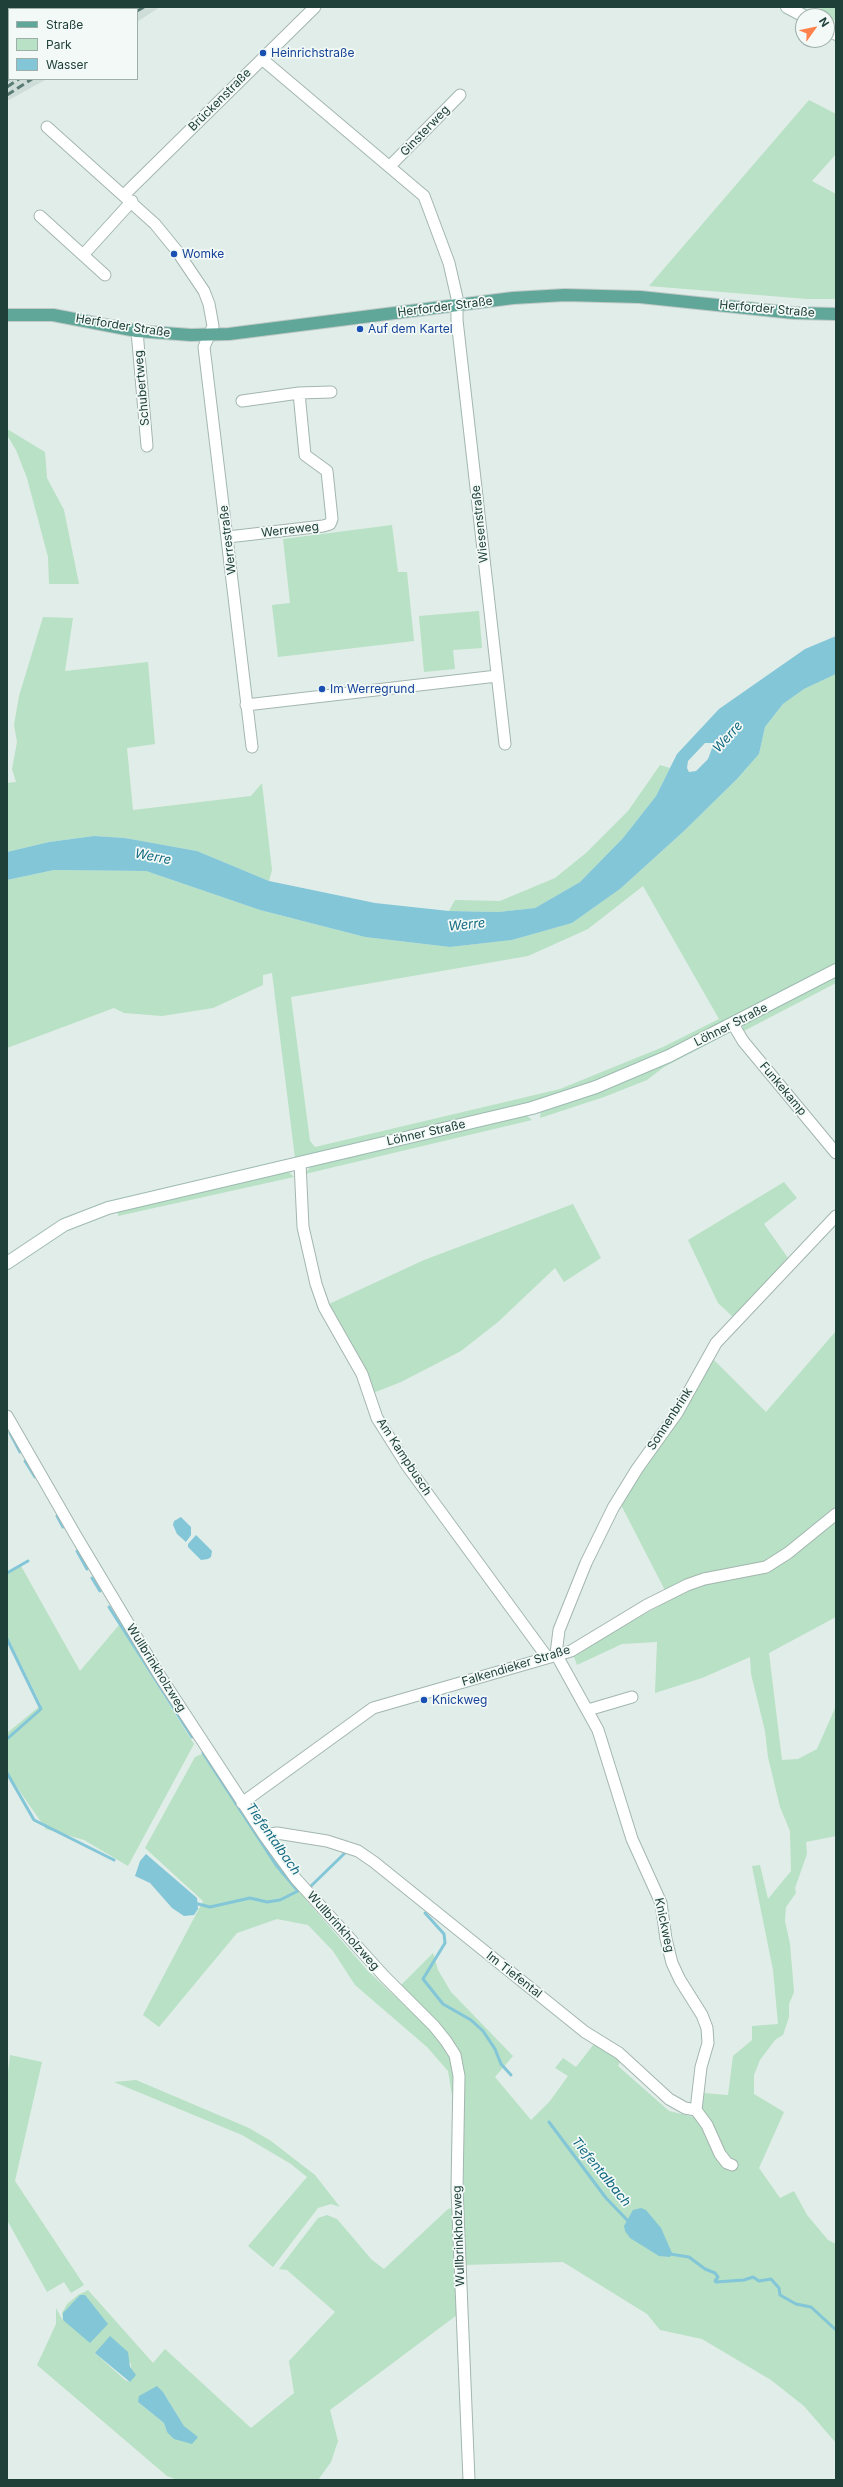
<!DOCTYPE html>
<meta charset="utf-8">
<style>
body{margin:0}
#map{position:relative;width:843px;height:2487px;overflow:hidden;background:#e1ede8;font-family:Inter,sans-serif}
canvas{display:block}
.frame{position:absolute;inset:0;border:8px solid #1f4039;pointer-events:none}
.legend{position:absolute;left:8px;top:8px;width:130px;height:72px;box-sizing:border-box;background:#f2f9f6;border:1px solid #9eafaa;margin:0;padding:5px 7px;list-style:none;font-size:12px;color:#1f4039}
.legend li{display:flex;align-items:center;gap:8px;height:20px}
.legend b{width:20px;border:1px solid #9eafaa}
.north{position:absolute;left:795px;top:8px;width:40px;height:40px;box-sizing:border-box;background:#f2f9f6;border:1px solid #9eafaa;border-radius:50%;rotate:57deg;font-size:11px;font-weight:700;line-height:16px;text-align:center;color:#1f4039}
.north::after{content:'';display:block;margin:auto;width:14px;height:18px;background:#ff824d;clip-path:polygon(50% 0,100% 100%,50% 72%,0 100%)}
</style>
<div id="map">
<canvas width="843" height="2487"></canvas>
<div class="frame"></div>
<ul class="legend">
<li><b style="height:5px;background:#61a799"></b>Straße</li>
<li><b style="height:11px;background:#b8e1c5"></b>Park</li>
<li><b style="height:11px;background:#83c6d8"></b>Wasser</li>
</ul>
<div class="north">N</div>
</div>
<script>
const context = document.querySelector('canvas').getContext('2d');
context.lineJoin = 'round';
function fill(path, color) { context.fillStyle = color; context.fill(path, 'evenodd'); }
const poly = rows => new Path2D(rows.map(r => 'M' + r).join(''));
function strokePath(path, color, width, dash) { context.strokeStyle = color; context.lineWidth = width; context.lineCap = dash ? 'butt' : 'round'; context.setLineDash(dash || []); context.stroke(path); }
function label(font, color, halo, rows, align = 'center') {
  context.font = font + ' Inter,sans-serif'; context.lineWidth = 3.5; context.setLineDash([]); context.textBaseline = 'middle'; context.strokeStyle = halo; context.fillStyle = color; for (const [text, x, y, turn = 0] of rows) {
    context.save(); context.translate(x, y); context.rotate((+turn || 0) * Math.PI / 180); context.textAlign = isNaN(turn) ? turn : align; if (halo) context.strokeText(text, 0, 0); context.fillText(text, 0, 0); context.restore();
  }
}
const built = poly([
 [82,7,160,7,137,22,137,9,79,9],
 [9,54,9,79,47,79,7,101,7,56]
]);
const green = poly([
 [822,7,836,7,836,21,819,11],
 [809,100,836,114,836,154,812,181,836,194,836,299,807,299,649,286],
 [7,429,45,452,47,478,64,510,79,584,49,584,48,557,27,478,16,450,7,435],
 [392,525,398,572,407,572,414,641,278,657,272,605,290,603,283,539],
 [479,611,482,648,453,650,455,669,424,672,419,616],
 [43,617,73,618,65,671,148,662,155,744,127,748,133,810,251,796,262,783,272,870,269,881,197,851,125,838,94,836,49,842,7,852,7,783,16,782,12,769,17,742,14,725,19,696],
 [836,674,836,964,665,1051,576,1089,531,1102,295,1158,272,973,263,975,263,985,213,1008,162,1016,124,1013,114,1008,7,1048,7,880,54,870,146,871,260,910,365,937,450,947,512,940,572,923,620,889,684,831,737,779,759,754,765,727,783,704,804,689],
 [643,886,719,1019,663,1047,560,1089,315,1147,310,1141,291,997,528,956,588,929],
 [660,765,670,768,656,796,623,838,580,882,535,908,498,912,449,911,455,900,500,901,555,878,586,853,628,811],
 [836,976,836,983,742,1032,743,1025],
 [727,1033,729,1033,664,1067,647,1080,604,1097,540,1118,541,1110,660,1065],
 [525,1114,532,1120,305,1174,311,1166],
 [288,1171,294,1177,118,1216,118,1211],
 [784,1182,797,1198,764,1224,788,1258,733,1317,718,1303,688,1240],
 [573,1204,601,1258,564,1282,555,1268,498,1322,461,1351,401,1382,373,1393,337,1325,329,1304,424,1260],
 [836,1331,836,1617,769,1653,782,1760,798,1759,817,1749,836,1706,836,1836,806,1842,807,1854,795,1888,796,1893,786,1907,785,1921,790,1944,794,1992,789,2004,789,2017,783,2035,775,2040,760,2060,754,2075,754,2094,784,2112,759,2168,780,2198,794,2191,807,2215,828,2240,836,2244,836,2443,804,2406,771,2380,702,2339,660,2330,647,2314,563,2262,464,2265,463,2071,399,1987,433,1953,438,1970,451,1992,513,2056,495,2077,531,2120,550,2101,568,2076,555,2068,563,2058,576,2067,594,2044,621,2060,618,2066,669,2111,694,2117,699,2112,703,2093,728,2095,733,2056,752,2040,752,2026,778,2024,773,1970,752,1866,760,1865,768,1899,791,1871,790,1831,780,1807,768,1757,765,1731,751,1674,750,1657,702,1678,655,1693,657,1642,622,1644,577,1665,573,1654,670,1600,620,1503,713,1359,766,1412],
 [21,1566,80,1671,119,1625,194,1744,128,1866,84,1840,46,1829,7,1773,7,1733,41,1705,7,1636,7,1574],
 [202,1754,273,1862,368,1971,444,2043,453,2058,457,2094,452,2095,448,2071,427,2047,355,1985,333,1951,308,1925,277,1919,237,1933,159,2027,143,2015,203,1901,145,1848,195,1757],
 [10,2055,42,2062,15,2181,84,2285,71,2293,64,2282,47,2292,7,2220,7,2081],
 [136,2080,249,2128,271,2141,315,2175,340,2207,331,2204,318,2208,273,2267,248,2246,307,2177,291,2164,242,2135,114,2082],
 [455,2207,457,2315,330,2410,338,2441,331,2462,318,2480,178,2480,167,2476,37,2365,56,2324,56,2308,63,2321,62,2313,67,2304,78,2295,88,2290,153,2363,165,2349,251,2428,294,2393,289,2361,335,2312,287,2270,279,2269,318,2218,327,2215,337,2219,372,2260,384,2269,448,2209],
 [95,2353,131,2363,130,2382,125,2380],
 [163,2392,184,2426,198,2438,167,2432,164,2423,138,2402]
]);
const water = poly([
 [836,636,836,674,804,689,783,704,765,727,759,754,737,779,684,831,620,889,572,923,512,940,450,947,365,937,260,910,146,871,54,870,7,880,7,852,49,842,94,836,125,838,197,851,269,881,375,903,449,911,498,912,535,908,580,882,623,838,656,796,677,754,719,709,805,649],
 [705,743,714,743,708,759,696,771,689,772,687,768,688,761],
 [181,1517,191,1527,191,1535,186,1542,177,1534,173,1525,174,1521],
 [196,1535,212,1551,211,1557,208,1559,201,1560,188,1547,188,1544],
 [146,1854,197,1898,198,1909,194,1915,184,1916,172,1908,150,1883,135,1876,140,1861],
 [641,2208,646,2210,661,2228,672,2253,670,2257,659,2256,630,2238,625,2231,624,2226,633,2210],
 [80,2295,85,2295,108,2324,90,2343,63,2320,63,2313],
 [110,2336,128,2352,130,2367,136,2375,130,2382,95,2353],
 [157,2386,163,2392,184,2426,198,2437,192,2444,174,2439,167,2432,164,2423,138,2402,139,2396]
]);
const stream = poly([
 [10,1433,20,1452],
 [25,1461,35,1477],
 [57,1516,63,1527],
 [77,1551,87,1569],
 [7,1573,28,1561],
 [92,1578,100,1591],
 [109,1607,192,1737],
 [7,1639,41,1709,7,1739],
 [7,1773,34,1820,114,1860],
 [311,1886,347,1851],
 [194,1903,210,1907,250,1898,267,1902,280,1900,298,1891,276,1865,203,1753],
 [425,1913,444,1934,445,1943,423,1979,443,2004,471,2020,483,2031,495,2049,501,2064,511,2075],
 [549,2122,606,2198,629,2222],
 [670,2254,689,2257,705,2269,715,2273,718,2277,715,2281,716,2282,744,2280,753,2277,759,2281,771,2279,779,2288,780,2295,796,2304,811,2307,836,2330]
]);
const street = poly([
 [262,59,424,196,449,263,457,298,457,320,505,744],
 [47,127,155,224,177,251,204,291,209,304,213,326,204,347,252,747],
 [390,166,460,95],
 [125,194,315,7],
 [40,216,105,275],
 [83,255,132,201],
 [137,331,147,446],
 [242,401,299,393,331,392],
 [228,537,323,526,330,524,332,519,327,471,305,455,299,393],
 [246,705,497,676],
 [733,1024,743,1041,836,1153],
 [300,1163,303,1227,316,1284,324,1307,362,1374,377,1418,408,1467,547,1657],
 [7,1416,76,1536,158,1673,264,1835,296,1879,384,1976,434,2026,446,2041,455,2055,459,2076,457,2189,469,2480],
 [556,1654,559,1630,586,1563,613,1508,637,1469,677,1413,716,1343,836,1216],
 [556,1654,598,1730,632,1839,661,1903,666,1939,672,1963,680,1980,702,2015,707,2028,708,2043,701,2067,696,2110],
 [588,1710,632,1697],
 [242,1803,373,1708,571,1651,647,1605,687,1585,704,1579,766,1567,788,1553,836,1514],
 [264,1835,277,1833,327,1841,358,1851,374,1862,585,2032,619,2053,669,2099,685,2108,696,2110,707,2125,720,2154,727,2163,732,2165]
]);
const secondary = poly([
 [787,7,804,16],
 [827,29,836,34],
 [7,1263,64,1225,108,1208,532,1108,596,1087,669,1056,836,970]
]);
const primary = poly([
 [7,315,53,315,137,331,191,335,229,334,513,298,565,295,640,297,794,313,836,314]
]);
const rail = poly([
 [92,9,95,7],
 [103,9,107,7],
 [116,9,119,7],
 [127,9,131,7],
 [137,11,144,7],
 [7,64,9,62],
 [7,71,9,70],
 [7,80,9,78],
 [7,87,19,79],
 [7,95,32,79]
]);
const markers = [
 [263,53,4,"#1a4fb4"],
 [174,254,4,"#1a4fb4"],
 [360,329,4,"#1a4fb4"],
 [322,689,4,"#1a4fb4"],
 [424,1700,4,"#1a4fb4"]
];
const transitNames = [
 ["Heinrichstraße",271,53],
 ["Womke",182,254],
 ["Auf dem Kartel",368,329],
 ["Im Werregrund",330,689],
 ["Knickweg",432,1700]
];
const streetNames = [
 ["Brückenstraße",220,100,-45],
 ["Ginsterweg",425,131,-46],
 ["Herforder Straße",445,307,-7],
 ["Herforder Straße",767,309,5],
 ["Herforder Straße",123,326,9],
 ["Schubertweg",142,388,-95],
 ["Wiesenstraße",480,524,-96],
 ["Werreweg",290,530,-7],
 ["Werrestraße",228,540,-97],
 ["Löhner Straße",731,1025,-27],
 ["Funkekamp",783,1089,50],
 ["Löhner Straße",426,1133,-13],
 ["Sonnenbrink",670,1419,-57],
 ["Am Kampbusch",404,1457,57],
 ["Falkendieker Straße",516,1666,-17],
 ["Wullbrinkholzweg",156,1668,58],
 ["Knickweg",664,1925,78],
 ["Wullbrinkholzweg",343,1931,48],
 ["Im Tiefental",514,1975,38],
 ["Wullbrinkholzweg",459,2236,-92]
];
const waterNames = [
 ["Werre",728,737,-48],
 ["Werre",153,857,11],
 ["Werre",467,925,-6],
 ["Tiefentalbach",273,1839,55],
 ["Tiefentalbach",601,2172,51]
];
fill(built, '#cfddd8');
fill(green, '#b8e1c5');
fill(water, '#83c6d8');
strokePath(stream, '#83c6d8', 3);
strokePath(street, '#a3b6b0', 13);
strokePath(secondary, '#9ebab2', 14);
strokePath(primary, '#c0cac8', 14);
strokePath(street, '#fff', 11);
strokePath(secondary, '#fff', 12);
strokePath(primary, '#61a799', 12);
strokePath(rail, '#5a7b74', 3, [8, 4]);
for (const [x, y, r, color] of markers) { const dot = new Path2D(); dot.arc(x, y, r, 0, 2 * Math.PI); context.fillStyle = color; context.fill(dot); strokePath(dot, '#f2f9f6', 1.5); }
label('12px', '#164399', '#f2f9f6', transitNames, 'left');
label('12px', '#1f4039', '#f2f9f6', streetNames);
label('italic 13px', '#136a82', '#f2f9f6', waterNames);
</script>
